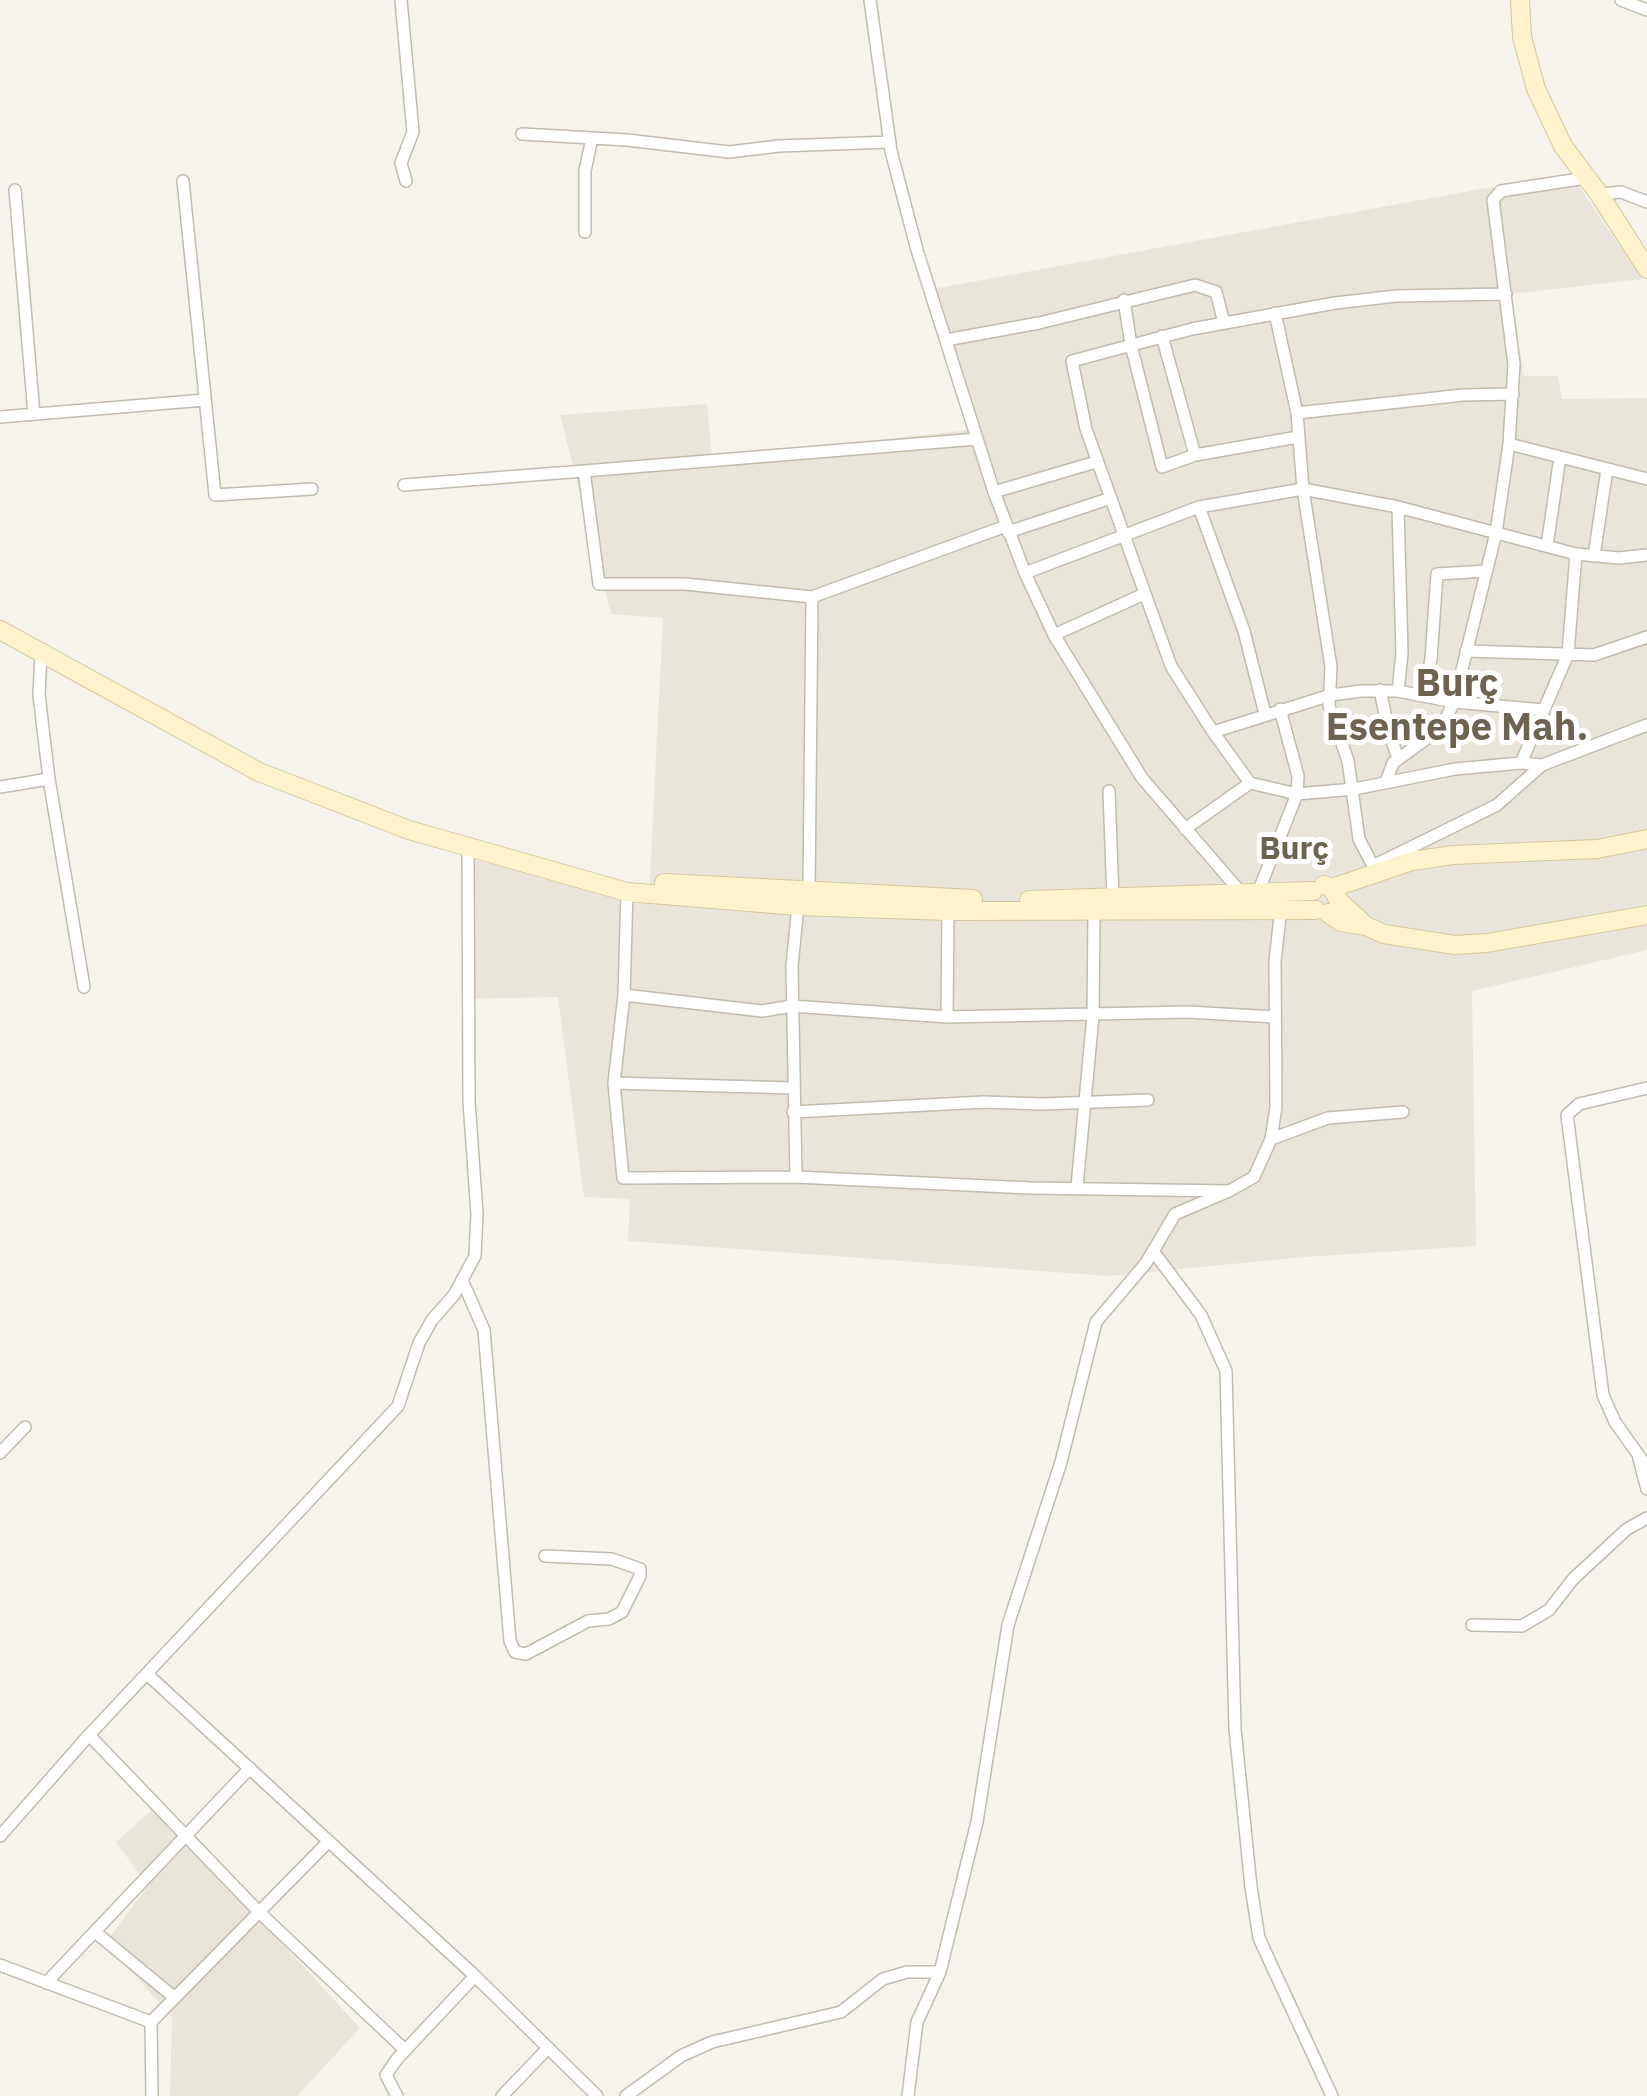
<!DOCTYPE html>
<meta charset="utf-8">
<style>
body{margin:0}
canvas{display:block;background:#f6f3ec}
</style>
<canvas width="1647" height="2096"></canvas>
<script>
const context = document.querySelector('canvas').getContext('2d');
context.lineJoin = 'round';
function fill(path, color) { context.fillStyle = color; context.fill(path, 'evenodd'); }
const poly = rows => new Path2D(rows.map(r => 'M' + r).join(''));
function strokePath(path, color, width, dash) { context.strokeStyle = color; context.lineWidth = width; context.lineCap = dash ? 'butt' : 'round'; context.setLineDash(dash || []); context.stroke(path); }
function label(font, color, halo, rows, align = 'center') {
  context.font = font + ' "IBM Plex Sans",sans-serif'; context.lineWidth = 10; context.setLineDash([]); context.textBaseline = 'middle'; context.strokeStyle = halo; context.fillStyle = color; for (const [text, x, y, turn = 0] of rows) {
    context.save(); context.translate(x, y); context.rotate((+turn || 0) * Math.PI / 180); context.textAlign = isNaN(turn) ? turn : align; if (halo) context.strokeText(text, 0, 0); context.fillText(text, 0, 0); context.restore();
  }
}
const residential = poly([
 [1578,185,1642,279,1511,294,1524,376,1558,376,1562,399,1647,398,1647,950,1472,991,1476,1246,1304,1257,1109,1276,628,1241,630,1199,584,1197,558,997,463,999,465,858,649,897,663,618,611,614,560,415,707,404,712,457,970,430,933,289,1486,188],
 [156,1806,360,2028,297,2096,170,2096,172,2018,106,1942,148,1886,116,1842]
]);
const street = poly([
 [401,0,413,132,401,163,406,181],
 [870,0,891,151,917,250,994,492,1025,573,1054,635,1142,778,1244,896],
 [1621,0,1647,10],
 [522,134,627,140,729,152,779,146,890,142],
 [183,181,215,495,312,489],
 [15,190,34,414],
 [1599,194,1621,192,1647,202],
 [585,232,585,171,592,138],
 [1124,300,1131,345,1162,467,1195,455,1298,437],
 [1275,313,1297,413,1303,489,1331,667,1329,706,1348,761,1359,839,1373,866,1372,874],
 [1162,336,1195,455],
 [946,340,1039,323,1195,285,1216,292,1224,323],
 [1297,413,1463,395,1513,394],
 [0,417,205,400],
 [1509,444,1647,479],
 [584,471,977,439],
 [404,485,584,471,599,584,685,584,812,597,809,891],
 [994,492,1096,462],
 [1199,507,1244,631,1265,714],
 [1008,532,1111,498],
 [1547,546,1560,457],
 [1594,556,1607,469],
 [1025,573,1199,507,1303,489,1398,507,1576,554,1619,558,1647,555],
 [812,597,1006,526],
 [1054,635,1144,594],
 [1466,651,1594,655,1647,637],
 [41,654,39,695,49,779,84,987],
 [1380,690,1389,733,1398,758],
 [1398,691,1402,653,1398,507],
 [1424,696,1431,659,1437,574,1486,571],
 [1213,732,1331,695,1361,691,1398,691,1454,702,1544,710],
 [1521,763,1568,654,1576,554],
 [1386,782,1393,763,1441,728,1454,702,1496,533,1509,444,1514,364,1493,200,1501,191,1586,178],
 [1250,783,1213,732,1171,666,1086,429,1072,361,1192,329,1335,303,1396,296,1506,294],
 [0,787,49,779],
 [1109,791,1113,899],
 [1185,829,1250,783,1297,794,1354,789,1455,769,1521,763,1542,765,1647,725],
 [1373,866,1497,805,1542,765],
 [1257,895,1297,794,1298,776,1280,709],
 [624,995,762,1011,792,1006,947,1017,1188,1012,1275,1017],
 [947,1017,948,911],
 [614,1083,624,995,627,892],
 [794,1088,614,1083,623,1178,796,1177,1030,1188,1229,1191,1254,1177,1271,1139,1276,1107,1275,962,1281,907],
 [1647,1088,1579,1104,1567,1115,1603,1395,1615,1422,1647,1467],
 [793,1112,984,1102,1042,1104,1148,1100],
 [1271,1139,1328,1118,1403,1112],
 [796,1177,792,966,798,906],
 [1077,1186,1093,1016,1094,913],
 [1153,1251,1201,1315,1226,1371,1235,1729,1251,1887,1259,1938,1332,2096],
 [462,1280,484,1330,510,1641,515,1652,526,1654,588,1621,609,1619,622,1612,640,1576,640,1569,612,1559,545,1556],
 [0,1453,25,1427],
 [1639,1459,1647,1489],
 [1472,1625,1522,1626,1549,1610,1573,1579,1627,1529,1647,1518],
 [147,1674,475,1976,597,2096],
 [89,1735,259,1912,405,2050],
 [0,1836,89,1735,398,1406,419,1343,432,1320,454,1295,475,1256,477,1214,469,1101,468,849],
 [95,1932,175,1998],
 [0,1965,151,2022],
 [46,1983,250,1768],
 [152,2096,151,2022,329,1841],
 [397,2096,386,2075,397,2059,475,1976],
 [502,2096,548,2048],
 [626,2096,681,2056,712,2042,841,2012,883,1979,907,1972,940,1972,977,1822,1008,1625,1061,1462,1096,1322,1146,1263,1175,1214,1229,1191],
 [908,2096,917,2022,940,1972]
]);
const secondary = poly([
 [1520,0,1522,37,1536,89,1563,146,1599,194,1647,269],
 [0,630,259,772,409,830,627,892,798,906,948,911,1316,910],
 [664,883,973,899],
 [1324,885,1332,888,1338,900,1366,926],
 [1332,888,1412,861,1453,855,1597,849,1647,839],
 [1029,900,1313,891],
 [1328,913,1341,922,1366,926,1384,934,1455,945,1487,943,1647,915]
]);
const quarterNames = [
 ["Burç",1294,850]
];
const districtNames = [
 ["Burç",1457,685],
 ["Esentepe Mah.",1457,729]
];
fill(residential, '#eae5da');
strokePath(street, '#c2bbae', 14);
strokePath(secondary, '#d6c79b', 20);
strokePath(street, '#fff', 11);
strokePath(secondary, '#fff3cd', 18);
label('bold 32px', '#6e6250', '#fff', quarterNames);
label('bold 38px', '#6e6250', '#fff', districtNames);
</script>
